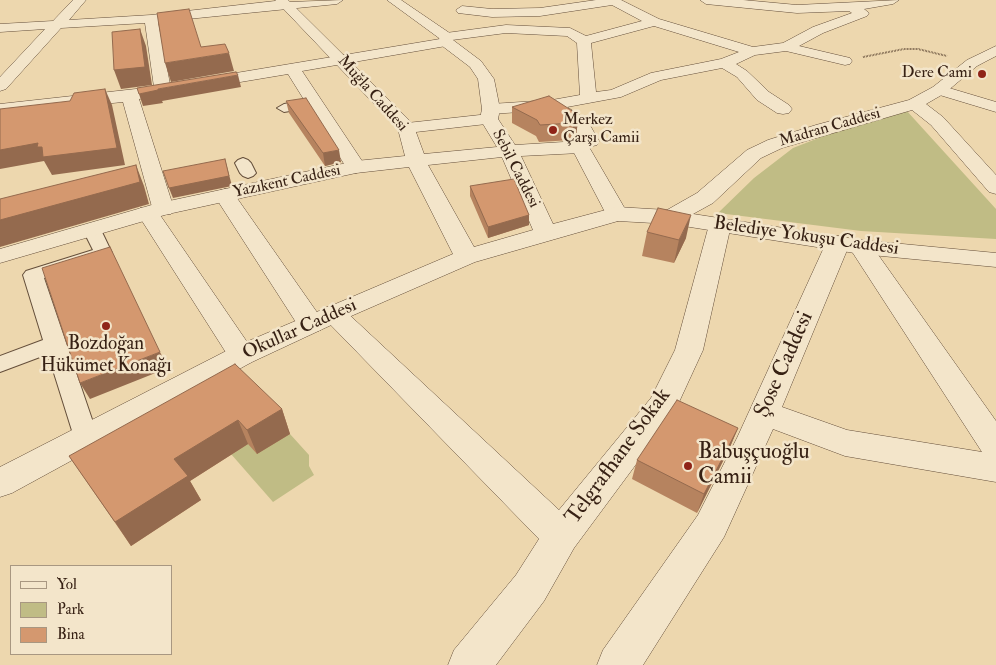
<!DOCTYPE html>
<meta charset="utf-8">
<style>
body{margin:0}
#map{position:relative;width:996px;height:665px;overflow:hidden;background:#edd7ae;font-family:"IM FELL Double Pica",serif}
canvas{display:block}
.legend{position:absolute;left:10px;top:565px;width:162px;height:90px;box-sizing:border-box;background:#f3e5ca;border:1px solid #a89781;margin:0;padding:6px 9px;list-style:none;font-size:15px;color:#372114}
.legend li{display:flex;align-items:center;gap:10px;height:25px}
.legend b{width:25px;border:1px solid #a89781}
</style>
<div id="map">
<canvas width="996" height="665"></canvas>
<ul class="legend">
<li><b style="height:6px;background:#f3e5ca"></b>Yol</li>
<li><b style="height:14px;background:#c0bc85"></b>Park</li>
<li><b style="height:14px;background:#d4986f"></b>Bina</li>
</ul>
</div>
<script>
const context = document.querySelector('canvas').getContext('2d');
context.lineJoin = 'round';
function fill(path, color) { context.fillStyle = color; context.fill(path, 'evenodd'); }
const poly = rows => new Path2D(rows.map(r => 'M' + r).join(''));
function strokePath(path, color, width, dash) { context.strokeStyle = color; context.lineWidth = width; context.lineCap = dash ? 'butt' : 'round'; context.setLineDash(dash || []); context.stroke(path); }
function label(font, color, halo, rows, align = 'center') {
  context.font = font + ' "IM FELL Double Pica",serif'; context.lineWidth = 5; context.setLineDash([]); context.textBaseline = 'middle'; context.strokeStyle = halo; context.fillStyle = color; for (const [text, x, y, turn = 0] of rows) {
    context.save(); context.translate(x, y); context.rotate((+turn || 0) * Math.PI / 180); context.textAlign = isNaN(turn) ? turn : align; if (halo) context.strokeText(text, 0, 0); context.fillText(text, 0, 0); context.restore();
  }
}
const green = poly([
 [906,110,996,209,996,239,861,231,718,213,754,178,793,148,852,125],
 [290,434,309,455,309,466,314,475,273,502,224,446]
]);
const path = poly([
 [863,57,904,49,918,49,947,56]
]);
const pedestrian = poly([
 [314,99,319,100,321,103,319,106,284,112,277,108,284,104,314,99],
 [243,158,248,160,251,163,256,173,253,176,248,178,243,176,240,173,235,163,238,160,243,158],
 [92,225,98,226,101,230,112,253,110,257,44,278,98,437,95,444,86,447,77,444,74,437,48,354,0,372,0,356,43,340,23,275,26,271,93,250,83,230,86,226,92,225]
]);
const minor = poly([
 [73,0,86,0,69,20,151,15,284,0,289,2,343,0,337,4,158,22,170,84,440,39,441,34,446,33,506,25,570,28,586,36,642,21,612,5,540,16,492,17,458,13,456,10,462,6,492,9,540,8,596,0,621,0,659,19,753,47,783,43,813,27,852,13,849,11,797,13,706,4,700,0,743,0,797,5,899,0,893,4,864,9,869,13,867,16,823,33,799,46,850,58,852,61,850,64,845,65,786,51,755,55,736,64,747,71,769,92,789,105,792,109,789,113,783,114,777,113,757,100,737,77,722,68,661,80,621,97,567,107,587,120,599,141,597,145,589,147,628,214,625,219,617,221,609,219,606,214,571,147,574,139,579,138,574,127,549,110,491,114,485,113,482,109,485,105,491,104,552,100,580,95,577,43,567,36,506,33,452,40,451,45,446,46,302,71,366,167,363,171,356,173,349,171,346,167,288,74,139,99,174,209,171,214,160,215,256,355,252,362,242,365,232,362,137,213,140,208,152,207,123,102,0,114,0,104,154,87,145,23,61,28,6,89,0,91,0,77,45,29,0,32,0,24,53,21,73,0],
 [654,26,739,52,721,59,651,73,611,90,596,92,591,43,654,26],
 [939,85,996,102,996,112,933,93,931,90,933,87,939,85],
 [489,114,495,115,498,119,495,123,407,133,401,132,398,128,401,124,407,123,489,114],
 [225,189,232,191,321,318,325,324,321,330,311,333,301,330,214,195,218,191,225,189],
 [720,218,728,220,731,225,703,350,674,413,574,548,544,601,496,665,448,665,454,650,516,575,539,539,320,314,324,308,333,305,342,308,559,510,651,398,675,350,709,225,712,220,720,218],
 [838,236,846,238,850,243,782,407,847,430,982,452,849,247,853,242,861,240,869,242,996,421,996,482,845,456,773,429,724,537,643,665,597,665,603,650,698,515,737,438,826,243,830,238,838,236]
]);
const tertiary = poly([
 [275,0,288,0,413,124,424,154,497,147,480,119,482,109,478,79,470,67,441,45,439,38,387,0,401,0,451,34,453,40,481,61,494,79,500,109,498,119,515,145,580,141,587,143,589,147,587,151,580,153,521,156,553,224,617,207,667,210,697,193,747,150,768,140,816,125,909,100,933,87,967,60,996,46,996,56,977,66,945,93,926,104,943,117,996,175,996,194,989,192,931,125,912,110,782,148,761,158,713,203,693,214,861,240,996,253,996,267,861,254,671,224,618,221,475,262,342,320,252,362,12,493,0,497,0,467,232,348,453,254,409,167,356,173,168,214,0,263,0,249,155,204,356,161,405,156,398,129,275,0],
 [502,157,533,230,474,247,428,165,502,157]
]);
const wall = poly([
 [286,101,341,162,325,166,289,113],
 [512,107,578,120,576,137,572,140,539,142,536,136,512,123],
 [470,186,529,215,529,225,488,238,470,196],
 [647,232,686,238,674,263,642,256],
 [282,409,290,434,257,454,248,444,190,481,201,500,131,546,69,456],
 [738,428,730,447,697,513,632,479,637,460]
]);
const shadedWall = poly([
 [140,29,146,46,152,85,121,89,114,70],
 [229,53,234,71,171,82,165,63],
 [238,75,241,87,162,101,163,103,143,106,139,94,158,89],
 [105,89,112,105,125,165,52,175,44,161,0,169,0,150],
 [578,120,576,137,572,140,573,123],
 [339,150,341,162,325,166,323,153],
 [225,159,232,186,173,198,169,188],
 [136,165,144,186,149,204,0,247,0,220],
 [529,215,529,225,488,238,488,227],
 [691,215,686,238,674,263,679,240],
 [160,352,168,368,90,399,80,383],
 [282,409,290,434,257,454,247,430],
 [238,420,248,444,190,481,201,500,131,546,115,522,174,459],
 [738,428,730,447,697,513,704,494]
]);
const building = poly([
 [189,9,201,47,225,44,229,53,165,63,157,13,189,9],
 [140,29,145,67,114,70,112,32,140,29],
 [236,72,238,75,158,89,158,90,139,94,137,88,236,72],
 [105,89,117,148,43,157,42,147,37,147,38,143,0,150,0,109,70,101,74,93,105,89],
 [549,96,574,112,578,120,573,123,540,125,537,120,512,107,549,96],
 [306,98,339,150,323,153,286,101,306,98],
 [225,159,229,176,169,188,163,171,225,159],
 [136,165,140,182,0,220,0,199,136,165],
 [514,179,529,215,488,227,470,186,514,179],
 [658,208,691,215,679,240,647,232,658,208],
 [110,247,160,352,80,383,42,268,110,247],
 [235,364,282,409,247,430,238,420,174,459,188,476,115,522,69,456,235,364],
 [677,400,738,428,704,494,637,460,677,400]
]);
const markers = [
 [982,74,5,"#8f2418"],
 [553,130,5,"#8f2418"],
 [106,326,5,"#8f2418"],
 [688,466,5,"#8f2418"]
];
const farPoinames = [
 ["Dere Cami",972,74],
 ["Merkez",563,121,"left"],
 ["Çarşı Camii",563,139,"left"]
];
const farStreetnames = [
 ["Muğla Caddesi",372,94,48],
 ["Madran Caddesi",830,128,-16],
 ["Sebil Caddesi",515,169,63],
 ["Yazıkent Caddesi",287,182,-12]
];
const streetNames = [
 ["Belediye Yokuşu Caddesi",806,237,8],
 ["Okullar Caddesi",300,330,-24]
];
const poiNames = [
 ["Bozdoğan",106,345],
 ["Hükümet Konağı",106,367]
];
const nearStreetnames = [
 ["Şose Caddesi",785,365,-66],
 ["Telgrafhane Sokak",619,457,-54]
];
const nearPoinames = [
 ["Babuşçuoğlu",698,453],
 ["Camii",698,478]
];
fill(green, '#c0bc85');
strokePath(pedestrian, '#644e3a', 2);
strokePath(minor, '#644e3a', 1);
strokePath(tertiary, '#644e3a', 1);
strokePath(path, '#372114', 2, [0.5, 1]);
fill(pedestrian, '#f3e5ca');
fill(minor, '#f3e5ca');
fill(tertiary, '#f3e5ca');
fill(wall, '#b6835f');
fill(shadedWall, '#946a4e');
fill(building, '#d4986f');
strokePath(building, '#946a4e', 1);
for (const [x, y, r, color] of markers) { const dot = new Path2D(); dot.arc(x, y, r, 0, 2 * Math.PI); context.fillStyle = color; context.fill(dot); strokePath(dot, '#f3e5ca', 2); }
label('16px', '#372114', '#f3e5ca', farPoinames, 'right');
label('16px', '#372114', '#f3e5ca', farStreetnames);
label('19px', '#372114', '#f3e5ca', streetNames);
label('19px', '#372114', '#f3e5ca', poiNames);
label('22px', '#372114', '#f3e5ca', nearStreetnames);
label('22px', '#372114', '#f3e5ca', nearPoinames, 'left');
</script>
